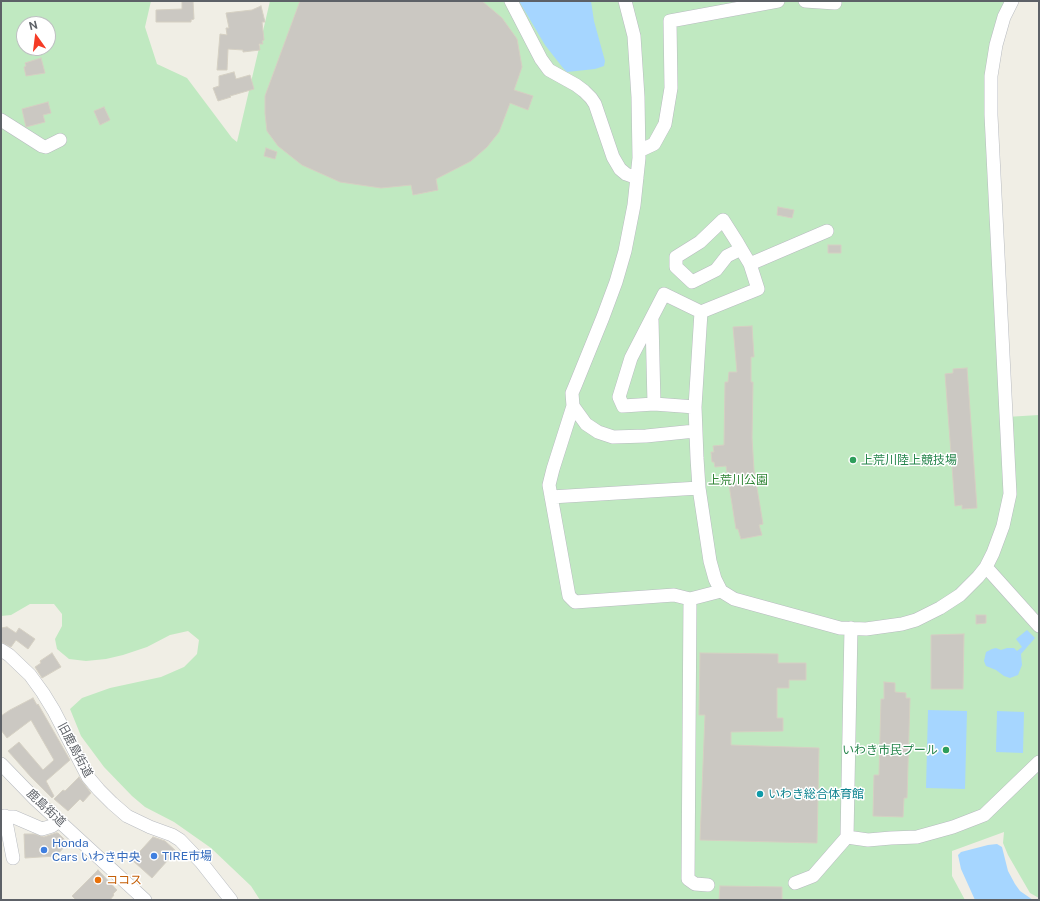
<!DOCTYPE html>
<meta charset="utf-8">
<style>
body{margin:0}
#map{position:relative;width:1040px;height:901px;overflow:hidden;background:#f0eee5;font-family:"Public Sans",sans-serif}
canvas{display:block}
.frame{position:absolute;inset:0;border:2px solid #5d6167;pointer-events:none}
.north{position:absolute;left:16px;top:16px;width:40px;height:40px;box-sizing:border-box;background:#fff;border:1px solid #bec0c2;border-radius:50%;rotate:346deg;font-size:11px;font-weight:700;line-height:16px;text-align:center;color:#5d6167}
.north::after{content:'';display:block;margin:auto;width:14px;height:18px;background:#f53b26;clip-path:polygon(50% 0,100% 100%,50% 72%,0 100%)}
</style>
<div id="map">
<canvas width="1040" height="901"></canvas>
<div class="frame"></div>
<div class="north">N</div>
</div>
<script>
const context = document.querySelector('canvas').getContext('2d');
context.lineJoin = 'round';
function fill(path, color) { context.fillStyle = color; context.fill(path, 'evenodd'); }
const poly = rows => new Path2D(rows.map(r => 'M' + r).join(''));
function strokePath(path, color, width, dash) { context.strokeStyle = color; context.lineWidth = width; context.lineCap = dash ? 'butt' : 'round'; context.setLineDash(dash || []); context.stroke(path); }
function label(font, color, halo, rows, align = 'center') {
  context.font = font + ' "Public Sans","Noto Sans JP",sans-serif'; context.lineWidth = 3; context.setLineDash([]); context.textBaseline = 'middle'; context.strokeStyle = halo; context.fillStyle = color; for (const [text, x, y, turn = 0] of rows) {
    context.save(); context.translate(x, y); context.rotate((+turn || 0) * Math.PI / 180); context.textAlign = isNaN(turn) ? turn : align; if (halo) context.strokeText(text, 0, 0); context.fillText(text, 0, 0); context.restore();
  }
}
const green = poly([
 [1,1,151,1,145,27,157,64,187,78,232,138,237,142,270,1,1012,1,991,76,1006,417,1039,415,1039,898,1030,893,1008,855,1003,843,1004,832,952,851,952,876,965,900,260,900,251,886,211,848,174,822,145,807,132,796,104,767,81,736,70,709,82,698,110,688,161,677,184,667,197,654,199,640,188,631,170,635,147,647,123,655,106,659,86,661,69,659,57,649,55,639,62,626,62,614,54,604,30,604,11,615,1,616],
 [24,24,48,24,48,48,24,48]
]);
const water = poly([
 [519,1,591,1,594,21,605,61,604,66,595,69,567,72,563,68,545,45],
 [1027,630,1035,638,1021,654,1022,665,1018,675,1010,678,1004,676,996,670,986,666,984,661,986,652,992,649,996,648,1001,650,1007,648,1014,648,1017,651,1022,647,1016,639],
 [928,710,967,711,965,789,926,788],
 [997,711,1024,712,1023,753,996,752],
 [997,844,1002,847,1008,871,1015,884,1020,891,1033,900,975,900,961,869,958,855,961,852,988,845]
]);
const building = poly([
 [182,1,193,1,194,19,191,20,191,22,156,22,156,10,182,9,182,1],
 [300,1,482,1,502,18,517,39,522,67,514,90,533,96,528,110,510,103,499,132,487,147,471,161,436,179,438,190,413,195,411,185,381,188,340,182,302,165,278,146,267,131,265,113,265,96,300,1],
 [261,6,265,22,262,22,264,40,262,41,263,44,259,44,260,50,243,52,243,50,228,49,227,70,217,70,220,34,227,35,226,28,229,28,226,13,252,10,261,6],
 [41,58,45,73,26,76,24,67,26,66,25,63,41,58],
 [234,72,236,79,250,75,254,89,230,96,231,97,218,101,213,88,219,86,219,76,234,72],
 [48,102,51,113,43,115,45,122,26,127,22,109,48,102],
 [104,107,110,120,100,125,94,111,104,107],
 [266,148,277,152,275,159,264,156,266,148],
 [778,207,794,210,792,218,777,215,778,207],
 [828,245,841,245,841,253,828,253,828,245],
 [752,326,754,357,751,357,751,382,753,382,752,438,754,470,763,524,759,525,762,535,741,539,738,529,736,529,726,466,715,467,714,462,712,462,711,452,714,452,713,446,724,445,725,382,728,382,729,372,737,372,733,327,752,326],
 [967,368,977,508,962,509,962,505,955,506,945,374,953,373,953,369,967,368],
 [976,615,986,615,986,623,976,624,976,615],
 [7,627,16,633,19,628,35,639,28,649,16,640,11,647,1,642,1,628,7,627],
 [964,634,963,689,931,689,931,635,964,634],
 [52,653,61,667,42,678,35,667,41,663,40,661,52,653],
 [700,653,778,654,778,663,806,663,806,680,789,680,789,688,777,688,777,718,783,718,783,731,731,732,731,745,819,748,817,843,700,840,705,715,699,715,700,653],
 [884,682,895,683,895,692,906,693,906,698,910,698,907,798,904,798,903,817,873,816,874,775,879,775,881,699,884,699,884,682],
 [33,698,37,705,38,704,70,760,46,781,54,796,52,798,31,777,8,751,19,742,43,770,54,760,31,720,7,738,1,730,1,716,10,710,33,698],
 [79,777,91,793,83,802,80,799,68,811,54,799,63,790,65,791,79,777],
 [56,833,58,833,68,843,56,856,25,858,24,834,34,834,44,837,56,833],
 [153,837,165,841,176,851,152,878,132,860,153,837],
 [98,870,117,890,113,894,114,895,110,900,76,900,72,896,98,870],
 [720,886,782,887,782,900,719,900,720,886]
]);
const minor = poly([
 [511,1,541,59,549,70,576,85,584,91,591,98,595,104,613,157,620,169,626,174,637,178],
 [625,1,634,36,638,97,639,158,634,205,625,251,616,282,603,317,575,386,572,393,573,406,586,424,598,432,613,437,646,436,695,431],
 [805,1,835,3,834,1],
 [1,120,42,146,46,147,60,140],
 [639,151,654,144,665,124,671,88,670,21,778,1],
 [741,249,727,256,716,270,692,282,676,267,676,257,700,242,723,220,737,242,741,249,750,264],
 [701,312,695,407,697,458,699,488,710,561,715,579,721,591,734,599,840,628,866,629,902,624,916,620,940,608,960,595,978,577,986,567,993,553,1003,526,1010,494,991,115,991,76,996,45,1004,17,1012,1],
 [652,320,654,404],
 [573,406,553,469,549,485,569,596,575,602,674,595,690,599,721,591],
 [695,407,654,404,623,406,619,397,631,358,664,294,701,312,758,289,750,264,827,231],
 [551,497,699,488],
 [986,567,1039,626],
 [690,599,688,879,695,884,708,885],
 [1,650,9,655,30,675,43,693,54,711,88,777,99,790,112,803,127,816,150,827,172,835,180,840,201,862,231,900],
 [1,764,35,799,145,900],
 [5,816,13,858],
 [1,817,14,817,42,829,52,826,59,821],
 [847,837,868,840,891,838,917,837,953,827,984,815,1039,762],
 [795,883,813,876,847,837,851,628]
]);
const markers = [
 [853,460,4,"#2e9e5b"],
 [946,750,4,"#2e9e5b"],
 [760,794,4,"#0f9aa8"],
 [44,850,4,"#3f7fe0"],
 [154,856,4,"#3f7fe0"],
 [98,880,4,"#e8710a"]
];
const leisureNames = [
 ["上荒川陸上競技場",861,460],
 ["いわき市民プール",938,750,"right"]
];
const parkNames = [
 ["上荒川公園",738,480]
];
const streetNames = [
 ["旧鹿島街道",75,750,62],
 ["鹿島街道",46,808,43]
];
const cultureNames = [
 ["いわき総合体育館",768,794]
];
const shopNames = [
 ["Honda",52,843],
 ["Cars いわき中央",52,857],
 ["TIRE市場",162,856]
];
const foodNames = [
 ["ココス",106,880]
];
fill(green, '#c0e9c1');
fill(water, '#a6d6ff');
fill(building, '#cbc8c2');
strokePath(building, '#d5d0c3', 1);
strokePath(minor, '#b8bbc0', 14);
strokePath(minor, '#fff', 13);
for (const [x, y, r, color] of markers) { const dot = new Path2D(); dot.arc(x, y, r, 0, 2 * Math.PI); context.fillStyle = color; context.fill(dot); strokePath(dot, '#fff', 1.5); }
label('12px', '#27864d', '#fff', leisureNames, 'left');
label('12px', '#2f8434', '#fff', parkNames);
label('12px', '#5d6167', '#fff', streetNames);
label('12px', '#0d838f', '#fff', cultureNames, 'left');
label('12px', '#366cbe', '#fff', shopNames, 'left');
label('12px', '#c56008', '#fff', foodNames, 'left');
</script>
